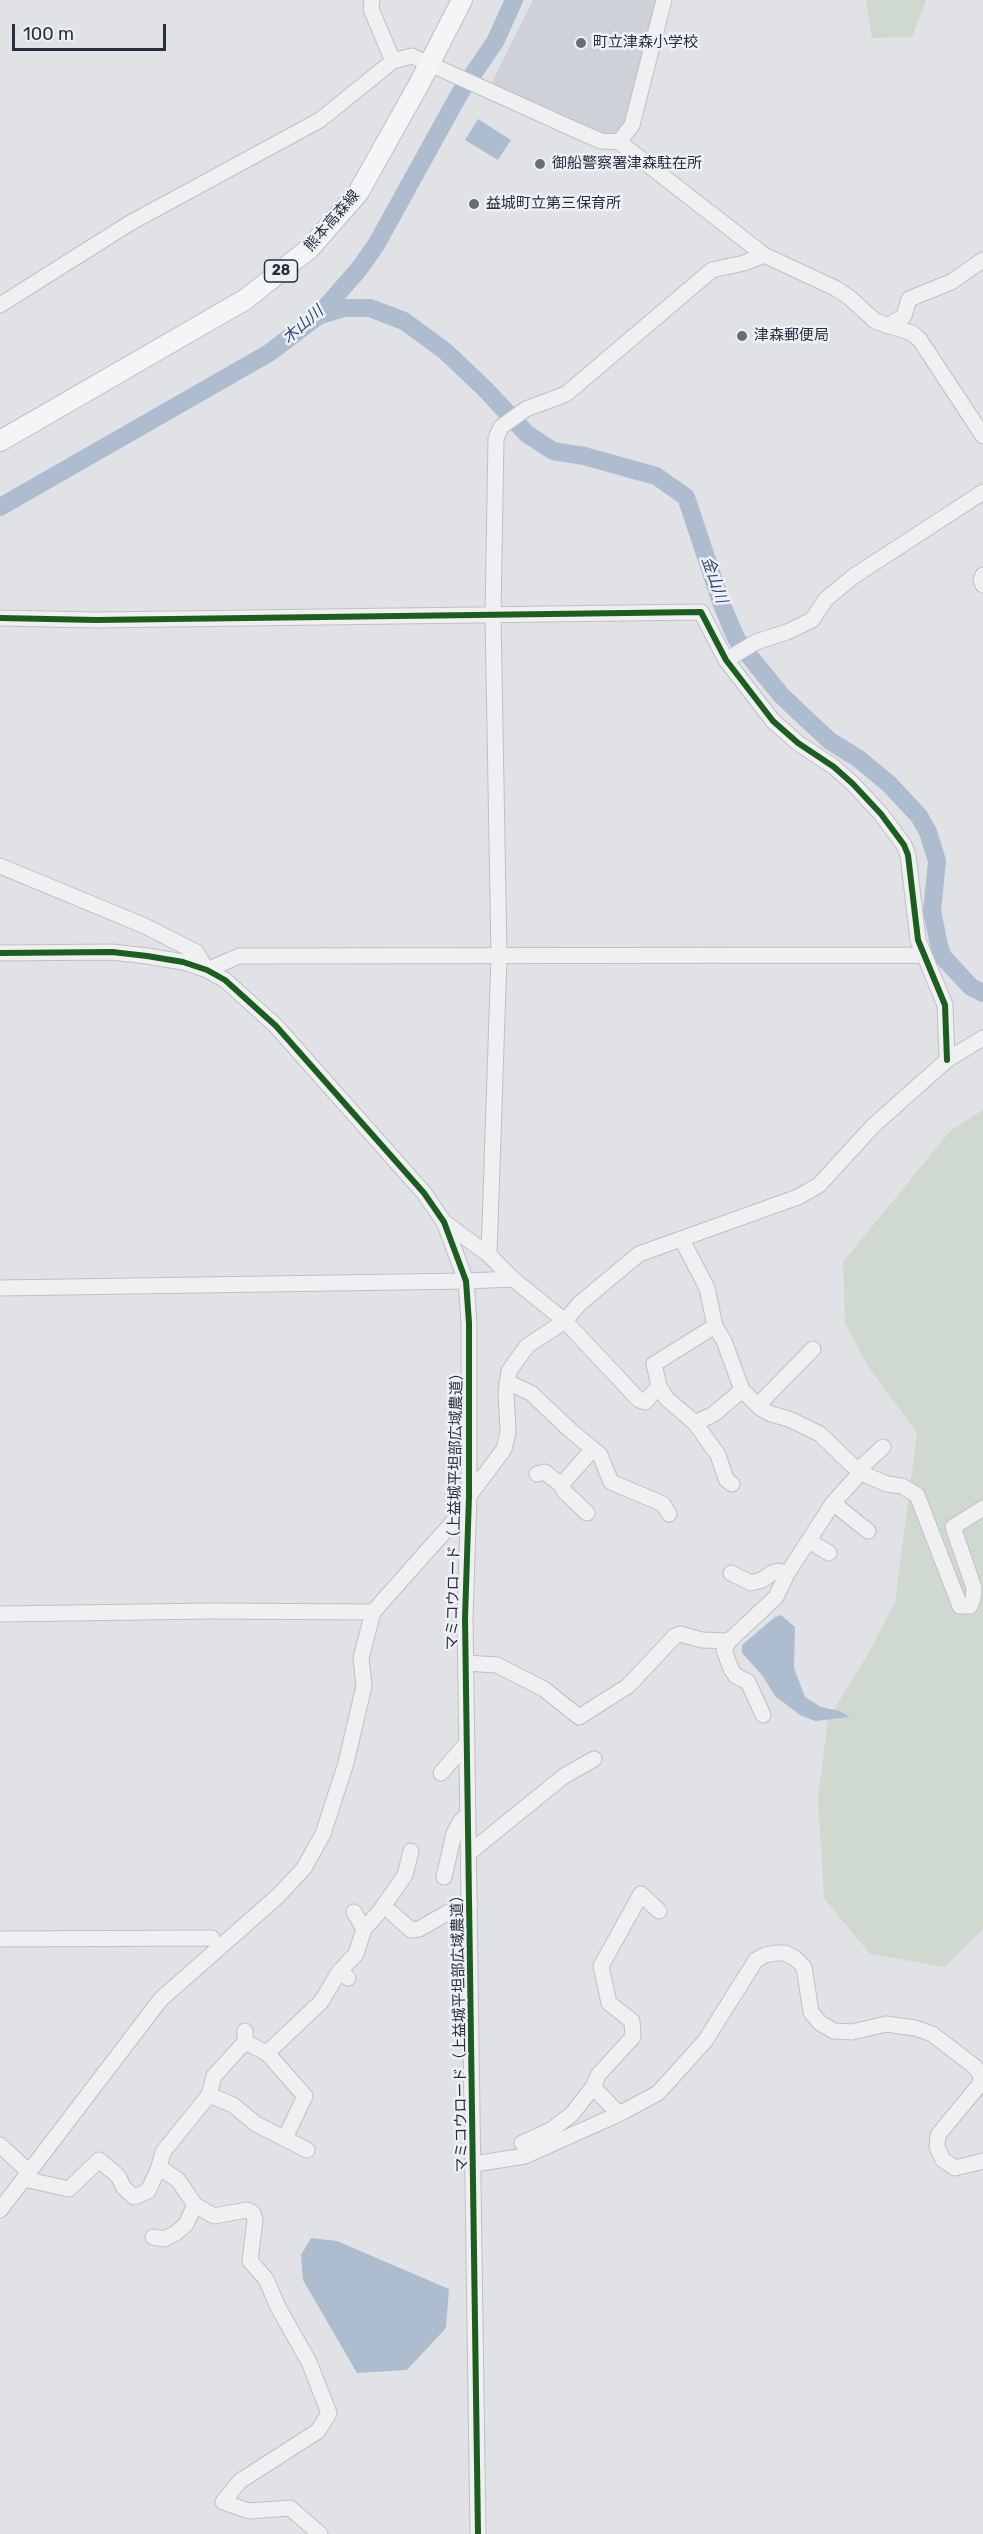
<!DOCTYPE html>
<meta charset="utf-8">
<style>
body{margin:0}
#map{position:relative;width:983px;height:2534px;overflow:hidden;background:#e0e2e5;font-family:Rubik,sans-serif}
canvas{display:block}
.scale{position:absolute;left:12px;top:24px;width:154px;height:27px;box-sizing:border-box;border:3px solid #282e3e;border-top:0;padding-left:8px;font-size:18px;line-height:21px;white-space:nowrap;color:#282e3e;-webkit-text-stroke:4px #edf0f5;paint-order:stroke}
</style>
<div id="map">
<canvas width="983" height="2534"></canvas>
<div class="scale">100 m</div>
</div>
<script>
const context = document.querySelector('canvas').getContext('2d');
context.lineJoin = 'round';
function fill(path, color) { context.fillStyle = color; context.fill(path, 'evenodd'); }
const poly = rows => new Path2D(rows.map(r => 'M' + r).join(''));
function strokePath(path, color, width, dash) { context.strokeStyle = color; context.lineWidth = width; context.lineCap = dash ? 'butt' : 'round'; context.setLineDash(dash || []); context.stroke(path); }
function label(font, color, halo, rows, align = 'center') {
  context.font = font + ' Rubik,"Noto Sans JP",sans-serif'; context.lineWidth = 5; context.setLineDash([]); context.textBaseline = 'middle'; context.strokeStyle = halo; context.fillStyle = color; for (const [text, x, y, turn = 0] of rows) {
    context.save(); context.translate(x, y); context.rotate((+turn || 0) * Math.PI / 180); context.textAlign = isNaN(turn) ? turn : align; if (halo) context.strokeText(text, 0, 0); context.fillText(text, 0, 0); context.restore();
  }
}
const built = poly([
 [533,0,661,0,628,124,618,134,597,135,490,86]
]);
const green = poly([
 [866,0,926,0,912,37,872,38],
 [983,1110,983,1929,945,1967,870,1954,824,1898,818,1798,828,1719,868,1654,895,1602,917,1433,869,1368,845,1323,843,1262,951,1130]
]);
const water = poly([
 [478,119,511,140,498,160,465,140],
 [781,1615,795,1627,794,1668,805,1697,821,1707,840,1711,850,1717,815,1721,800,1715,775,1696,762,1675,742,1653,742,1645,775,1617],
 [311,2238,337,2241,449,2289,446,2328,407,2370,357,2373,303,2280,301,2255]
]);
const river = poly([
 [318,316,344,308,370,308,404,321,445,351,486,390,527,434,553,451,584,456,656,476,686,497,722,605,736,638,746,652,781,695,803,716,830,741,859,759,889,784,919,816,928,832,937,861,932,911,939,945,943,957,971,987,983,993],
 [0,507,269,353,318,316,359,269,376,245,460,93,495,42,514,0]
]);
const minor = poly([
 [372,0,371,9,393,61],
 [619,142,632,125,664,0],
 [0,305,130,223,320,120,393,61,412,56,578,131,601,141,619,142,764,255,835,288,850,298,875,321,912,333,920,340,983,436],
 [887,326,904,316,909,299,951,282,983,260],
 [983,575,981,580,983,585],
 [0,618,96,620,701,612,726,660,773,721,798,743,834,767,853,784,881,814,904,845,908,855,918,940,945,1005,947,1060],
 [726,660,756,642,787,632,812,620,826,599,854,576,983,492],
 [0,866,145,926,196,952,207,970,239,956,923,955],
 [0,953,112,952,147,956,183,962,207,970,225,980,276,1026,424,1193,444,1222,466,1281,469,1323,469,1496,465,1618,478,2534],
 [444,1222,489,1255,513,1279,565,1321,579,1304,639,1254,798,1197,819,1185,873,1126,947,1060,983,1038],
 [682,1240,707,1288,715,1326,724,1341,742,1390,760,1408,771,1414,789,1419,820,1434,853,1466,868,1476,887,1484,902,1486,917,1495,960,1606,970,1606,973,1599,974,1588,953,1527,983,1508],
 [489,1255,499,956,493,615,496,438,501,427,526,409,566,394,712,270,744,263,764,255],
 [0,1288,466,1281,513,1279],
 [507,1382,531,1393,570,1430,593,1449,561,1485,564,1491,587,1513],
 [758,1405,813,1349],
 [695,1423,666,1398,659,1386,654,1364,715,1326],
 [593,1449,600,1455,611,1482,663,1504,669,1514],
 [858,1470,883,1447],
 [861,1472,833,1503,868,1531],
 [537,1474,545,1472,561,1485],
 [732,1484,726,1479,718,1455,695,1423,714,1414,742,1390],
 [809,1541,829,1553],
 [731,1573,751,1583,762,1580,772,1573,779,1571,787,1574,833,1503],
 [0,1614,211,1611,373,1612],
 [466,1663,497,1665,544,1689,579,1717,628,1686,675,1636,680,1634,702,1640,729,1641],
 [763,1715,748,1682,736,1676,731,1669,724,1650,729,1641,776,1597,787,1574],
 [441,1773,467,1743],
 [469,1853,564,1776,594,1759],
 [444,1877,454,1833,460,1822,468,1814],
 [354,1912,364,1929],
 [392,1913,411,1930,419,1929,447,1913,470,1904],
 [0,1939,212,1938],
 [348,1978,339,1972,356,1954,364,1929,380,1911,405,1875,411,1851],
 [245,2042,267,2053,305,2096,285,2138],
 [267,2053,321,2002,339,1972],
 [209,2095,233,2105,256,2124,307,2150],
 [619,2114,593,2087,599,2074,633,2037,632,2021,609,2003,601,1966,641,1894,659,1911],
 [522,2143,551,2130,572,2114,593,2087],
 [0,2145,29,2172],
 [474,2164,525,2156,619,2114,658,2093,705,2041,756,1960,765,1955,776,1953,785,1953,795,1958,804,1967,811,2012,820,2023,834,2031,852,2032,886,2024,915,2028,932,2034,974,2066,980,2073,981,2083,938,2135,937,2147,943,2160,955,2168,983,2161],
 [159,2167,163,2152,209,2095,214,2076,245,2042,245,2031],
 [24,2179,69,2189,99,2160,118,2176,124,2188,134,2197,148,2191,159,2167,178,2180,195,2205,214,2216,247,2210,253,2213,255,2220,250,2261,266,2279,278,2307,309,2362,329,2413,318,2431,240,2481,223,2502,249,2511,290,2508,320,2534],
 [0,2210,161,1999,278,1896,304,1868,323,1834,346,1763,364,1686,361,1658,373,1612,461,1513,469,1496,504,1449,508,1432,506,1392,509,1371,527,1346,565,1321,639,1400,645,1402,659,1386],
 [153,2237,164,2239,176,2233,186,2224,195,2205]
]);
const major = poly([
 [0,441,246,299,310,248,358,193,418,86,462,0]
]);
const cycleway = poly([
 [0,618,96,620,701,612,726,660,773,721,798,743,834,767,853,784,881,814,904,845,908,855,918,940,945,1005,947,1060],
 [0,953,112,952,147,956,183,962,207,970,225,980,276,1026,424,1193,444,1222,466,1281,469,1323,469,1496,465,1618,478,2534]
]);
const markers = [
 [581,43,6,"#686d78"],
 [540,164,6,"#686d78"],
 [474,204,6,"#686d78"],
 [742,336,6,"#686d78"]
];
const shields = [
 [281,271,33]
];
const shieldNames = [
 ["28",281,271]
];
const poiNames = [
 ["町立津森小学校",593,43],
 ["御船警察署津森駐在所",552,164],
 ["益城町立第三保育所",486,204],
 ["津森郵便局",754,336]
];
const streetNames = [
 ["熊本高森線",332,221,-49],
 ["マミコウロード（上益城平坦部広域農道）",455,1508,-89],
 ["マミコウロード（上益城平坦部広域農道）",460,2030,-91]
];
const waterNames = [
 ["木山川",303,325,-41],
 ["金山川",714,580,71]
];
fill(built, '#ced1d8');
fill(green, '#d0d9d0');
fill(water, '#aebcd0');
strokePath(river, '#aebcd0', 18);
strokePath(minor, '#bec0c3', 17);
strokePath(major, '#bdbfc3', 22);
strokePath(minor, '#f0f0f2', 15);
strokePath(major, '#f4f5f6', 20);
strokePath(cycleway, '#1b5e20', 6);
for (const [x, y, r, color] of markers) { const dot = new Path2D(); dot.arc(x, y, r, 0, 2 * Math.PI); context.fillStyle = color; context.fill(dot); strokePath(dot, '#edf0f5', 2); }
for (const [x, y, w] of shields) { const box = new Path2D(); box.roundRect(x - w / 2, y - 11, w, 22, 4.5); context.fillStyle = '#edf0f5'; context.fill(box); strokePath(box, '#282e3e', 1.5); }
label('bold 14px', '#282e3e', null, shieldNames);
label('15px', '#282e3e', '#edf0f5', poiNames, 'left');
label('15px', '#282e3e', '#edf0f5', streetNames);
label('italic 16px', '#324971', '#edf0f5', waterNames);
</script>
